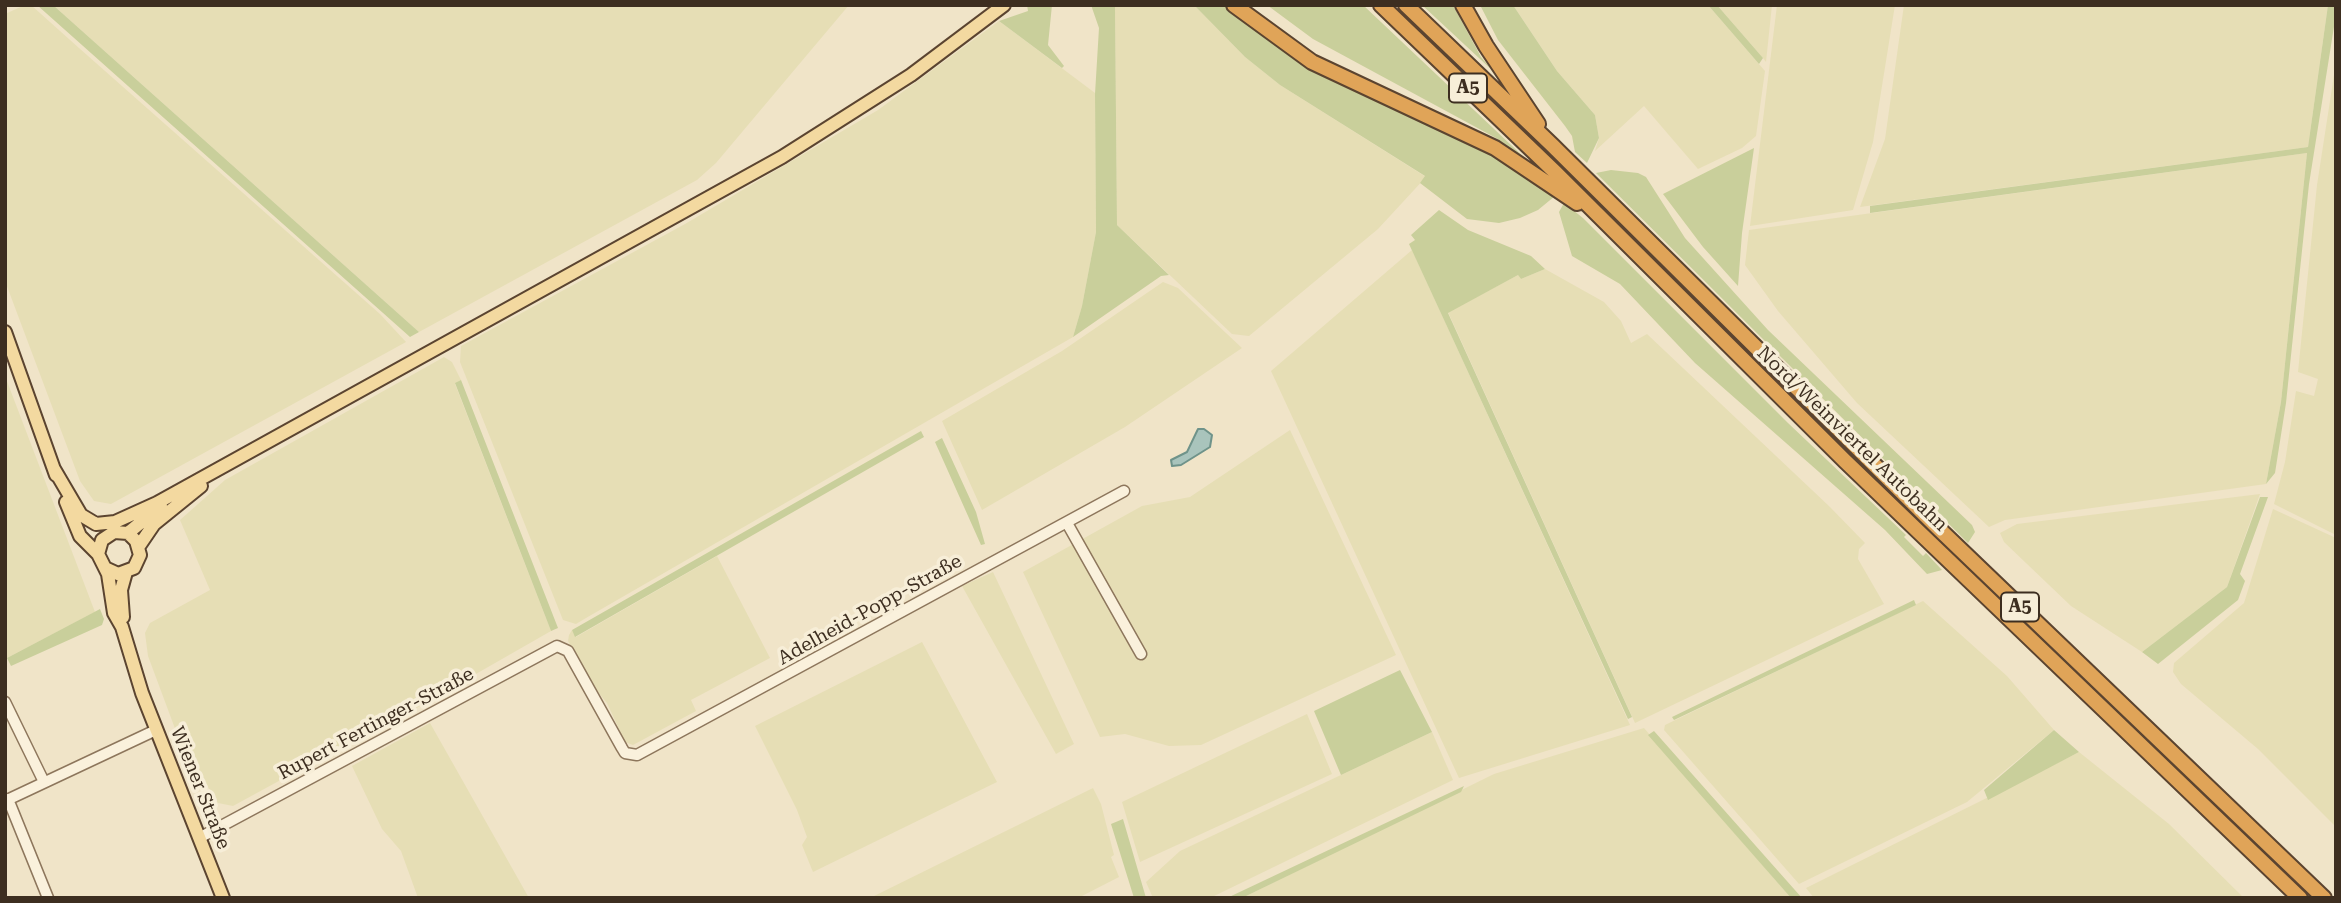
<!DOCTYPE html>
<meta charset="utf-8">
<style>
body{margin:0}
#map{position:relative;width:2341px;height:903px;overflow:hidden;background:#f0e4c8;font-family:"Roboto Serif",serif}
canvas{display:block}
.frame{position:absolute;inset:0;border:7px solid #3d2e20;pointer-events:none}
</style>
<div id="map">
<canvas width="2341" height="903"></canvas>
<div class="frame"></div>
</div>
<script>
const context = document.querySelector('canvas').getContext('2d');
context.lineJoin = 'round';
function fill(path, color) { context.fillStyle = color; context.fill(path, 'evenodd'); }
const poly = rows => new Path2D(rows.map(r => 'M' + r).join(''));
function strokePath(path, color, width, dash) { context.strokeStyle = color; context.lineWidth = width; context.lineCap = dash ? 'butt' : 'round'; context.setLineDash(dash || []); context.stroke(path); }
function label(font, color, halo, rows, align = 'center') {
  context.font = font + ' "Roboto Serif",serif'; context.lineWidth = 7; context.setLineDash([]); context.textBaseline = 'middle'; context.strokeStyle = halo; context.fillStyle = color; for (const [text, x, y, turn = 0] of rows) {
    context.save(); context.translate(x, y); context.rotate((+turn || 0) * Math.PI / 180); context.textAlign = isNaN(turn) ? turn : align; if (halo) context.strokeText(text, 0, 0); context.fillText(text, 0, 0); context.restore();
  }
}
const farmland = poly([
 [25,5,31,5,79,48,380,314,406,342,111,504,94,501,80,481,5,281,5,14],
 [53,5,849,5,716,163,697,180,419,332],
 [1115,5,1194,5,1245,57,1280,85,1426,177,1378,229,1249,336,1232,334,1117,225],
 [1513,5,1708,5,1765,71,1756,136,1742,148,1698,169,1644,106,1595,151,1599,138,1595,115,1557,71],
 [1717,5,1772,5,1766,62,1763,58],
 [1777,5,1895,5,1873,142,1853,210,1750,226],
 [1904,5,2328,5,2308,147,1860,207,1885,139],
 [999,21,1095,93,1096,232,1082,306,1073,337,586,618,576,624,563,620,460,362,461,346,685,224,878,110],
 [2336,62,2336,535,2274,504,2285,462,2296,391,2314,396,2318,379,2298,372,2317,185],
 [2307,153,2281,402,2266,484,2005,520,1989,527,1857,403,1778,311,1745,265,1749,230],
 [1412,250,1630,725,1459,778,1271,371],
 [1545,269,1604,302,1621,321,1631,343,1647,334,1830,507,1865,543,1859,549,1858,559,1884,604,1635,723,1448,312,1518,275,1521,279],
 [1163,282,1178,288,1242,348,1125,427,982,510,942,421,1062,351],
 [444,357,452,362,461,380,455,384,551,631,371,734,354,740,233,806,218,803,180,742,148,656,145,633,150,623,210,590,180,520,225,480],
 [5,376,95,612,7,658,5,649],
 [1290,430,1396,655,1201,745,1169,746,1125,734,1100,737,1023,572,1142,506,1190,497],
 [2260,494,2227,587,2142,652,2071,606,2004,542,2000,533,2017,524],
 [2273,509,2336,538,2336,827,2258,749,2181,684,2173,672,2174,663,2244,603],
 [717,556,770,658,691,700,696,711,633,745,625,742,607,703,596,690,568,641,569,635,572,630,576,637],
 [993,572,1074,744,1056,754,962,586],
 [1923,601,2007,676,2054,730,1967,802,1799,884,1664,730,1665,725],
 [922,642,997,782,813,872,802,845,807,837,797,810,755,726],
 [1307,714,1332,774,1140,862,1122,802],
 [430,723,529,898,418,898,401,851,382,829,352,766],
 [1644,728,1791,898,1242,898,1494,774],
 [1432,732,1453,780,1210,898,1153,898,1146,882,1180,851],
 [2079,752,2169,824,2244,898,1814,898,1806,888],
 [1093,788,1101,804,1114,855,1111,857,1119,877,1078,898,870,898]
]);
const green = poly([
 [37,5,53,5,419,332,410,337],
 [1027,5,1052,5,1048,45,1064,66,1062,68,999,21,1028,11],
 [1091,5,1115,5,1117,225,1169,275,1161,276,1073,337,1082,306,1096,232,1095,94,1099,28],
 [1194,5,1225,5,1291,55,1341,84,1460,138,1500,159,1555,196,1538,210,1520,218,1499,223,1467,219,1420,183,1425,176,1280,85,1245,57],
 [1267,5,1363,5,1530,163,1496,138,1313,39],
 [1422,5,1453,5,1481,57,1494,72],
 [1480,5,1513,5,1557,71,1595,115,1599,138,1587,163,1575,152,1572,136,1565,126,1498,40],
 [1708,5,1717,5,1763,58,1759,64],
 [2328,5,2336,5,2336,14,2309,184,2286,403,2275,473,2266,484,2281,402,2307,153,1870,213,1870,206,2308,147],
 [1754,148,1742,233,1738,286,1703,247,1663,194],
 [1611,170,1638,173,1646,177,1685,238,1768,330,1972,525,1975,532,1968,543,1596,173],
 [1564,203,1583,218,1788,423,1906,535,1904,537,1923,556,1926,553,1942,570,1927,574,1885,530,1695,363,1620,284,1572,256,1559,212],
 [1439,210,1468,230,1531,256,1545,269,1521,279,1518,275,1448,313,1632,717,1628,719,1409,244,1415,240,1411,235],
 [461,380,558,628,551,631,455,383],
 [921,431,924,437,575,637,572,630],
 [942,438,976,512,985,544,981,545,935,442],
 [2260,497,2268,497,2240,574,2245,581,2238,600,2158,664,2142,652,2227,587],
 [1914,600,1916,605,1674,720,1672,717],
 [100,609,104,619,102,625,11,666,7,658],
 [1400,670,1432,732,1341,775,1314,711],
 [2054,730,2079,752,1988,800,1984,790],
 [1654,731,1802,898,1791,898,1648,735],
 [1464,786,1461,792,1242,898,1227,898],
 [1123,819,1144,891,1146,898,1134,898,1111,824]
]);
const water = poly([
 [1198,429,1204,429,1212,435,1210,447,1181,465,1172,466,1171,460,1187,452,1198,429]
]);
const minor = poly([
 [1067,523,1141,654],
 [5,702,44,782],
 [8,799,48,898],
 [5,801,156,730],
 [199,838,557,646,568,651,622,748,625,753,637,755,1124,491]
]);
const major = poly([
 [5,332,56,475],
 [54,469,81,515,96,524,115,522,157,503,782,157,911,75,1004,5],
 [66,502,80,536,98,554,108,574,114,613,122,627,142,693,223,898],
 [128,533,161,506],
 [139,546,154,524,201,486],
 [98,554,102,540,114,532,128,533,136,541,140,555,134,568,118,574,105,568],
 [123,617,121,590,126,572]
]);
const highway = poly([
 [1234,5,1312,62,1495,148,1577,203],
 [1381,5,1555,172,1845,461,2300,898],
 [1406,5,1552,145,1938,528,2324,898],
 [1463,5,1486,46,1538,124]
]);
const shields = [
 [1468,88,38],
 [2020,607,38]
];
const shieldNames = [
 ["A5",1468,88],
 ["A5",2020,607]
];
const streetNames = [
 ["Nord/Weinviertel Autobahn",1852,439,44],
 ["Adelheid-Popp-Straße",870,610,-29],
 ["Rupert Fertinger-Straße",376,724,-28],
 ["Wiener Straße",200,788,68]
];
fill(farmland, '#e6deb5');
fill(green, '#c9cf9b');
fill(water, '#a9c4bc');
strokePath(water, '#6f938a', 2);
strokePath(minor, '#8d765c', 13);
strokePath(major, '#5b4430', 16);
strokePath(highway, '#5b4430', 18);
strokePath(minor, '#faf1dc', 10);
strokePath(major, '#f3d9a0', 12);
strokePath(highway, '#e0a458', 14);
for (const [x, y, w] of shields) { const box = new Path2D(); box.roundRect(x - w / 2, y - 14.5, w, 29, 5); context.fillStyle = '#f7eed8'; context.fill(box); strokePath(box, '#3d2e20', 2); }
label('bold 18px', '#3d2e20', null, shieldNames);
label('19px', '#3d2e20', '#f7eed8', streetNames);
</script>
